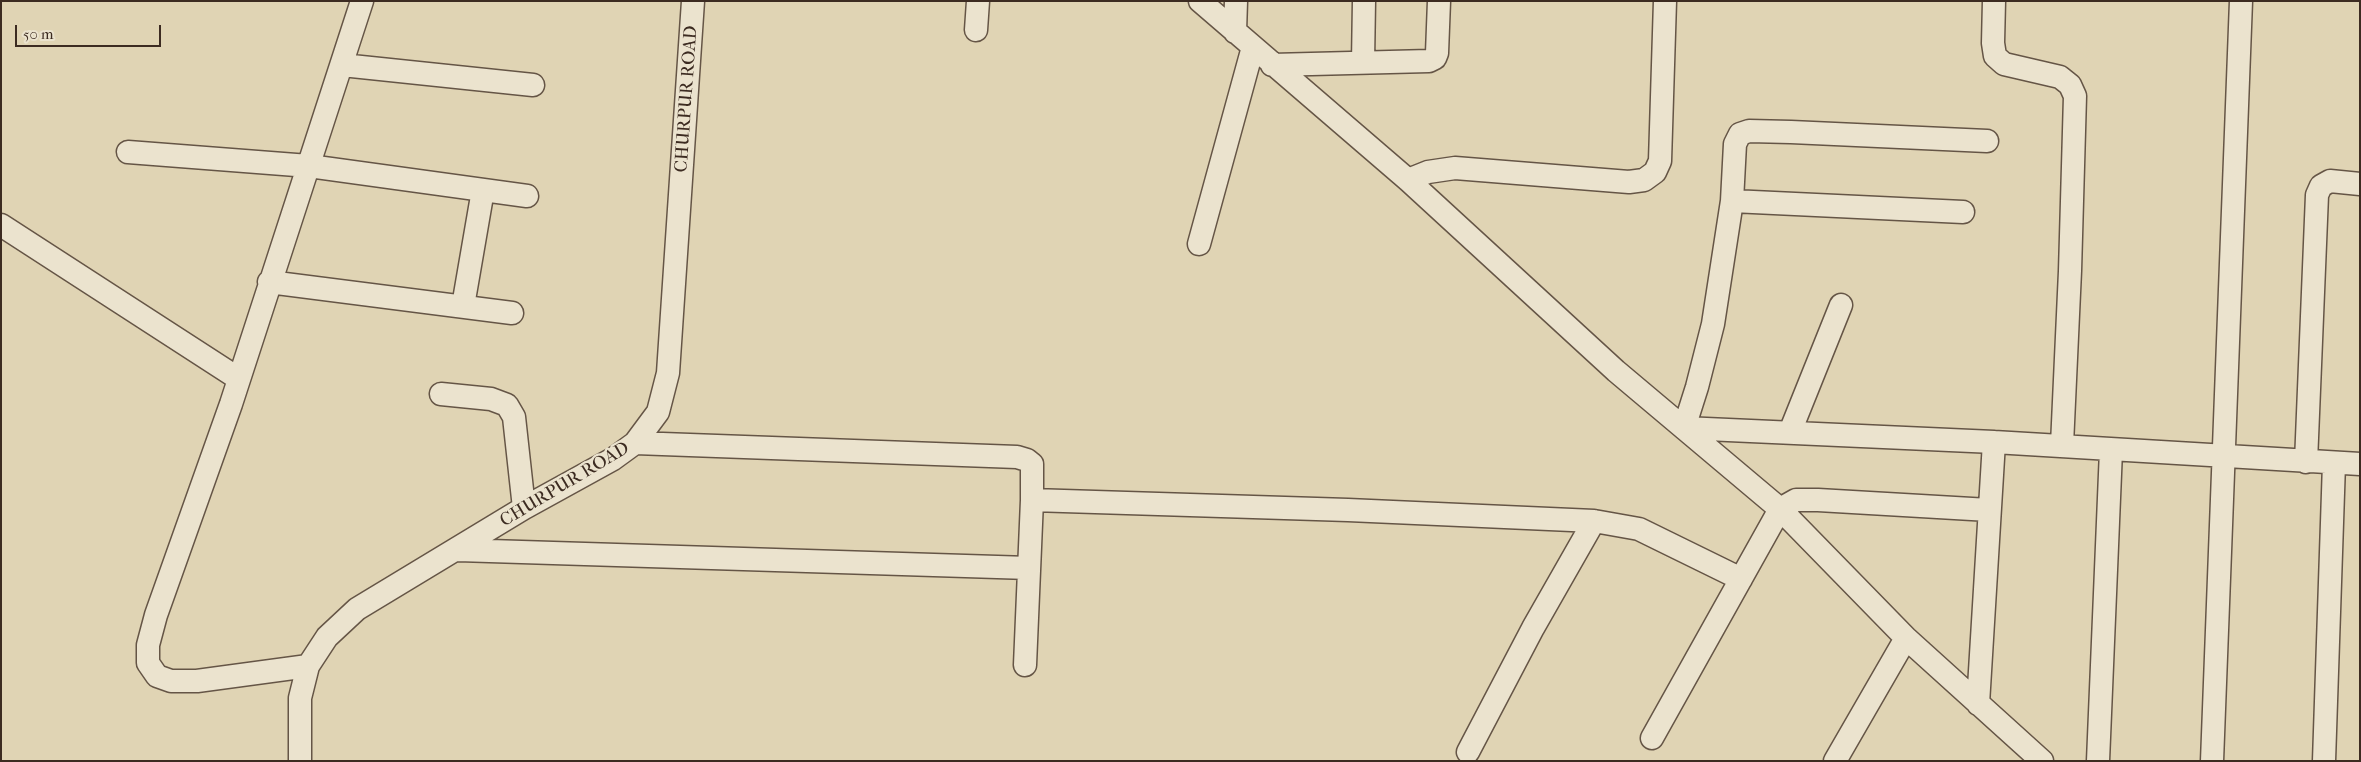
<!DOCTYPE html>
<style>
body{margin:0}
#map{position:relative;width:2361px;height:762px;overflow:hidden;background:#e0d4b4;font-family:"IM FELL French Canon",serif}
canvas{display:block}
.frame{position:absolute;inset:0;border:2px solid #3c2b21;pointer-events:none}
.scale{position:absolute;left:15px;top:25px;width:146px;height:22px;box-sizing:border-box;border:2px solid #3c2b21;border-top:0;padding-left:6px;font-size:15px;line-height:18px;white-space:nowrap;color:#3c2b21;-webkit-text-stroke:4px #ebe3ce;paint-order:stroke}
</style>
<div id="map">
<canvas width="2361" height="762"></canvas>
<div class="frame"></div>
<div class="scale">50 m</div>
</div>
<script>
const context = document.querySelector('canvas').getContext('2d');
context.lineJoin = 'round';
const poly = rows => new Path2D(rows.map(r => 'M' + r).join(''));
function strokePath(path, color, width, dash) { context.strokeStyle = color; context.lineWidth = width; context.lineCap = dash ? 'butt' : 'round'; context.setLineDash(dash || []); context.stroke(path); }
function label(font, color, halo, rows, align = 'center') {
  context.font = font + ' "IM FELL French Canon",serif'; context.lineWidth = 4.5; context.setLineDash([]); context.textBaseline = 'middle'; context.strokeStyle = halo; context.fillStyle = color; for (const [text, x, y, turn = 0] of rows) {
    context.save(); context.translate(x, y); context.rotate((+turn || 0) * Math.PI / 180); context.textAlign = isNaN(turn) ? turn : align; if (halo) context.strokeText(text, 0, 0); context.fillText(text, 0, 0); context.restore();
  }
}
const minor = poly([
 [1200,1,1408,180,1616,371,1780,509,1906,638,2042,761],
 [1994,1,1993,43,1995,56,2004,64,2060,77,2070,85,2075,96,2070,271,2062,445],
 [976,30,978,1],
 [1235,32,1236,1],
 [1363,62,1364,1],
 [342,65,533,85],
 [1272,65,1429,61,1435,58,1437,53,1439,1],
 [1987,141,1791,132,1749,131,1740,134,1735,144,1732,201,1713,324,1697,387,1684,428,1994,442,2360,464],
 [128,152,309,166,527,196],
 [1408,180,1428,172,1455,168,1629,182,1644,180,1655,172,1660,161,1665,1],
 [1732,201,1963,212],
 [1,225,239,379],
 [1199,244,1253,47],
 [269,282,512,313],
 [463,306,483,190],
 [441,394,491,399,507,405,514,417,524,508],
 [1790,432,1841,305],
 [635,443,1017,457,1027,460,1032,464,1032,500,1025,665],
 [2306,462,2317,195,2321,186,2330,181,2360,184],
 [1032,500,1348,510,1594,521,1639,529,1741,579],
 [458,550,1029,568],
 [308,666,197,681,171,681,157,676,148,663,148,645,156,615,231,404,362,1],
 [1978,704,1994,442],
 [1652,738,1780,509,1796,500,1818,500,1989,510],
 [1468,752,1533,628,1594,521],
 [300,761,300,698,308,666,327,637,357,609,524,508,613,459,635,443,658,412,668,373,693,1],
 [1835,761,1906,638],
 [2098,761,2111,450],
 [2212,761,2241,1],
 [2324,761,2334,463]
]);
const streetNames = [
 ["CHURPUR ROAD",687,99,-86],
 ["CHURPUR ROAD",565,485,-31]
];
strokePath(minor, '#655546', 25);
strokePath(minor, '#ebe3ce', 22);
label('18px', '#3c2b21', '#ebe3ce', streetNames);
</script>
